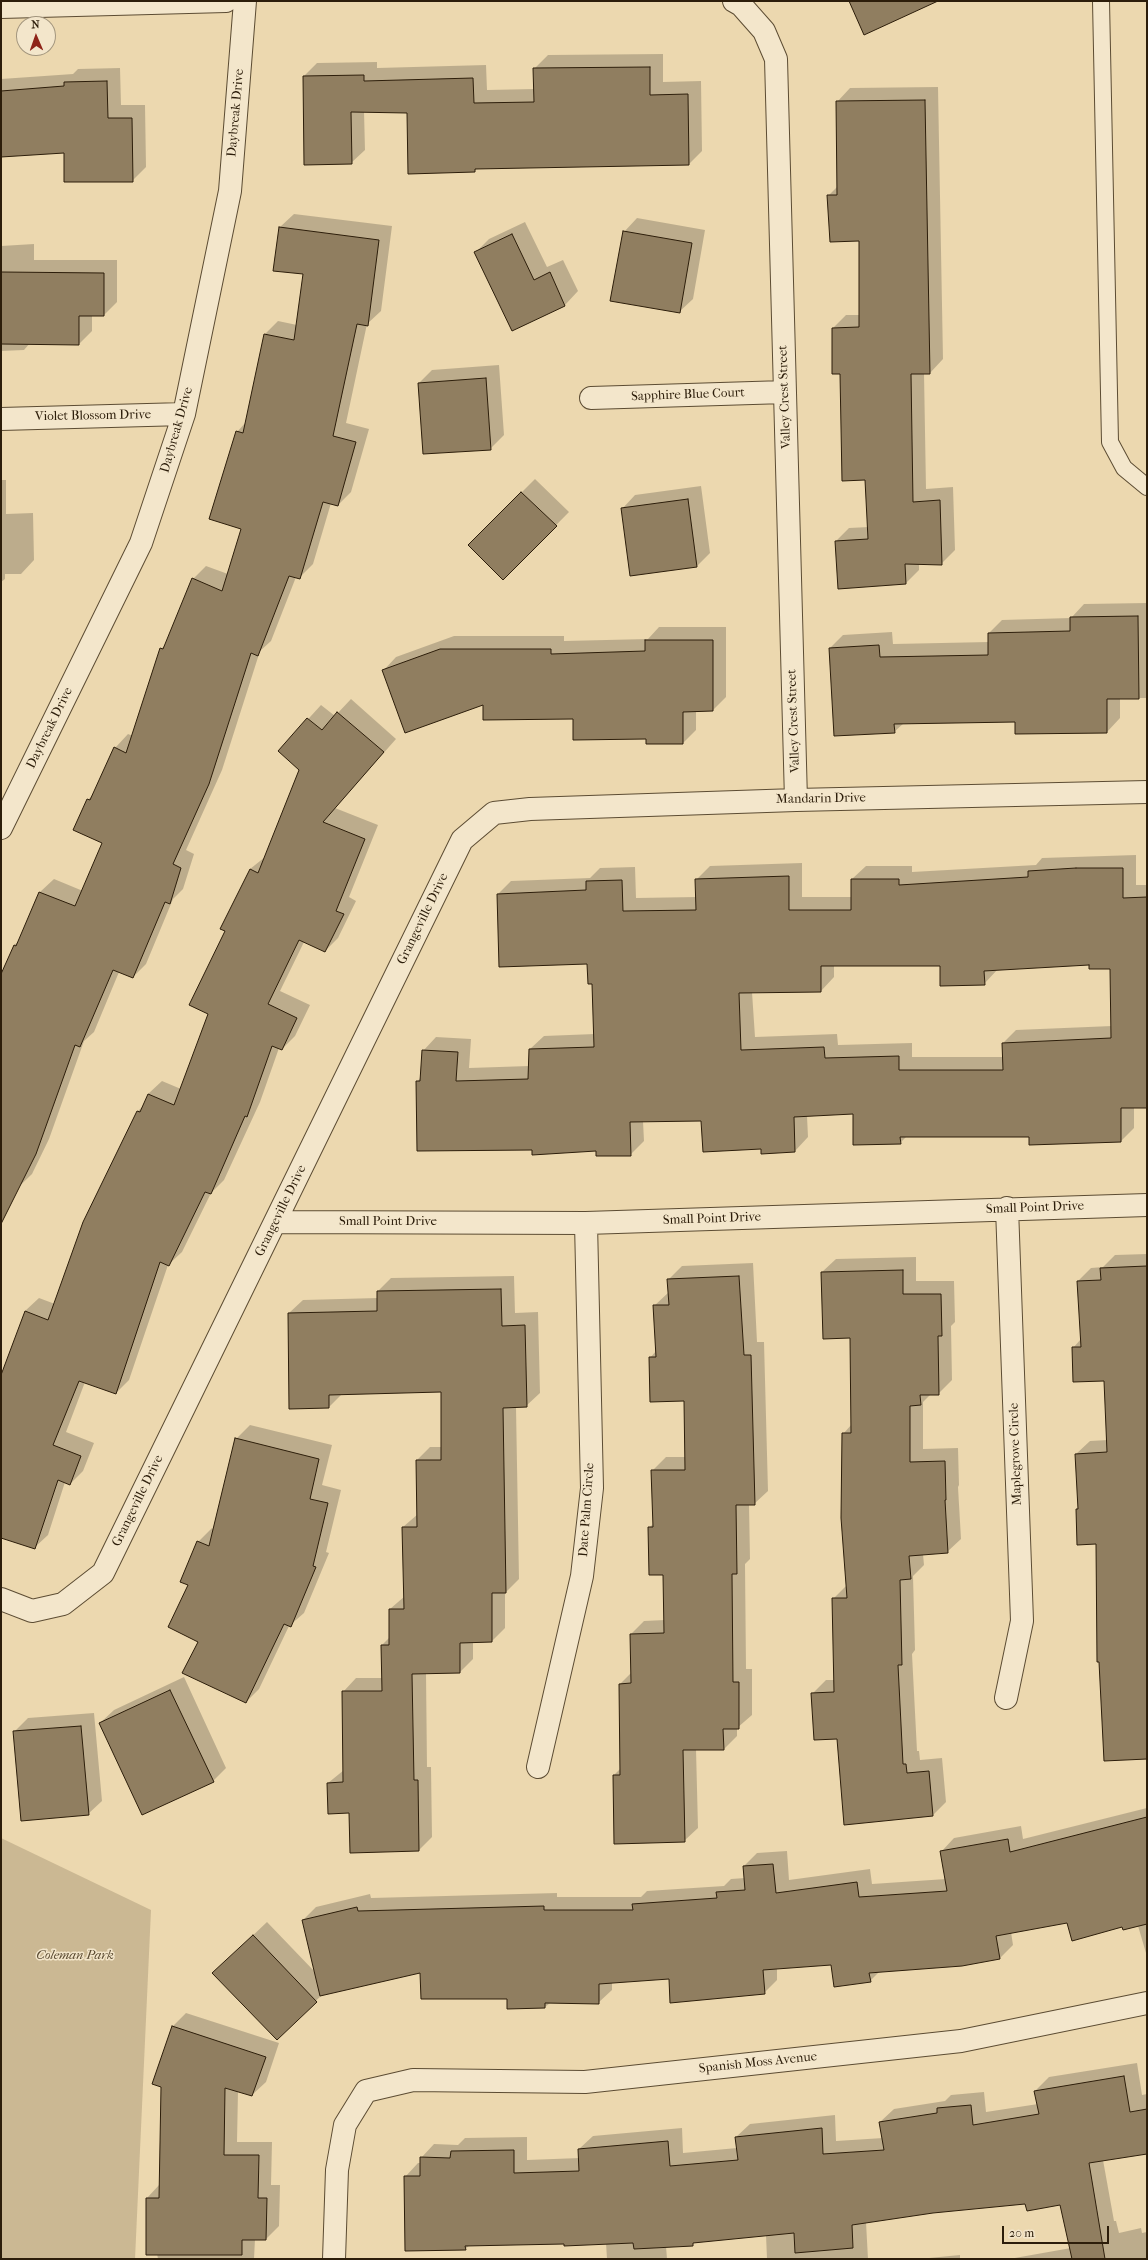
<!DOCTYPE html>
<style>
body{margin:0}
#map{position:relative;width:1148px;height:2260px;overflow:hidden;background:#ecd8af;font-family:"IM FELL French Canon",serif}
canvas{display:block}
.frame{position:absolute;inset:0;border:2px solid #2c1d0a;pointer-events:none}
.north{position:absolute;left:16px;top:16px;width:40px;height:40px;box-sizing:border-box;background:#f3e6cb;border:1px solid #a3967e;border-radius:50%;rotate:358deg;font-size:11px;font-weight:700;line-height:16px;text-align:center;color:#2c1d0a}
.north::after{content:'';display:block;margin:auto;width:14px;height:18px;background:#8f2418;clip-path:polygon(50% 0,100% 100%,50% 72%,0 100%)}
.scale{position:absolute;left:1002px;top:2226px;width:107px;height:18px;box-sizing:border-box;border:2px solid #2c1d0a;border-top:0;padding-left:5px;font-size:12px;line-height:14px;white-space:nowrap;color:#2c1d0a;-webkit-text-stroke:3px #f3e6cb;paint-order:stroke}
</style>
<div id="map">
<canvas width="1148" height="2260"></canvas>
<div class="frame"></div>
<div class="north">N</div>
<div class="scale">20 m</div>
</div>
<script>
const context = document.querySelector('canvas').getContext('2d');
context.lineJoin = 'round';
function fill(path, color) { context.fillStyle = color; context.fill(path, 'evenodd'); }
const poly = rows => new Path2D(rows.map(r => 'M' + r).join(''));
function strokePath(path, color, width, dash) { context.strokeStyle = color; context.lineWidth = width; context.lineCap = dash ? 'butt' : 'round'; context.setLineDash(dash || []); context.stroke(path); }
function label(font, color, halo, rows, align = 'center') {
  context.font = font + ' "IM FELL French Canon",serif'; context.lineWidth = 3; context.setLineDash([]); context.textBaseline = 'middle'; context.strokeStyle = halo; context.fillStyle = color; for (const [text, x, y, turn = 0] of rows) {
    context.save(); context.translate(x, y); context.rotate((+turn || 0) * Math.PI / 180); context.textAlign = isNaN(turn) ? turn : align; if (halo) context.strokeText(text, 0, 0); context.fillText(text, 0, 0); context.restore();
  }
}
const green = poly([
 [1,1838,151,1910,135,2259,1,2259]
]);
const shadow = poly([
 [663,54,663,82,701,81,702,151,689,164,478,168,474,171,408,112,364,111,365,150,351,163,304,76,317,63,377,62,377,68,486,65,487,90,535,89,534,69,548,55],
 [120,68,121,105,145,105,146,167,132,181,65,152,1,156,1,79,73,74,78,69],
 [938,87,943,359,930,373,924,373,926,489,953,487,955,550,941,564,919,563,919,570,906,583,836,541,849,528,869,527,866,479,833,328,846,315,860,315,860,240,828,196,838,186,837,102,850,88],
 [294,214,392,226,381,311,367,324,346,423,369,429,351,492,338,505,331,503,313,564,299,578,296,577,271,641,260,651,222,770,186,850,194,854,183,889,173,899,146,964,133,977,119,972,94,1032,84,1041,49,1139,32,1174,1,1204,1,977,14,945,20,940,40,892,54,879,83,891,103,842,88,800,94,793,115,748,128,734,133,736,161,649,166,644,193,579,206,566,228,574,242,528,237,432,246,422,265,334,278,321,297,325,304,273,280,227],
 [637,218,705,230,693,299,679,312,624,232],
 [525,222,547,267,563,260,578,291,565,305,513,329,476,252,489,239],
 [34,244,34,260,117,260,117,302,104,315,92,315,92,331,79,344,30,343,24,350,1,351,1,246],
 [499,365,504,435,490,449,419,383,432,370],
 [535,479,569,512,503,579,469,545],
 [1,480,6,480,6,514,33,513,34,560,21,574,5,574,5,579,1,582],
 [701,486,710,553,697,566,622,509,635,495],
 [1147,603,1147,698,1120,698,1120,718,1107,732,1016,733,1016,721,904,723,894,732,830,648,843,635,892,632,893,644,989,642,989,633,1002,620,1071,618,1084,604],
 [659,627,726,627,726,697,713,710,696,710,696,730,683,743,647,738,574,718,484,703,383,671,396,657,454,636,564,636,564,641,648,639],
 [351,699,396,739,335,808,378,825,349,897,356,901,338,938,325,951,304,942,280,991,310,1005,295,1036,282,1049,279,1048,260,1102,224,1180,211,1193,182,1252,168,1265,129,1380,116,1393,85,1382,66,1432,94,1443,83,1471,70,1484,65,1482,48,1535,34,1548,1,1537,1,1387,25,1311,39,1298,55,1304,137,1112,144,1105,148,1094,162,1081,181,1089,209,1014,226,931,250,869,265,857,300,769,279,751,321,705,335,716],
 [1136,855,1136,885,1147,885,1147,1107,1134,1107,1134,1128,1121,1141,1030,1136,907,1136,900,1143,854,1113,807,1116,808,1137,795,1151,761,1148,702,1120,643,1121,644,1141,630,1155,597,1150,533,1149,417,1082,421,1077,423,1051,436,1037,471,1039,469,1068,529,1066,530,1049,544,1036,595,1034,593,983,588,963,500,966,498,894,511,881,590,878,600,868,635,867,636,898,697,897,696,880,710,866,802,863,802,897,852,897,852,879,866,866,912,866,912,872,1036,865,1042,858],
 [1090,964,1111,968,1112,1026,1016,1030,1003,1043,1003,1057,912,1057,912,1043,838,1045,837,1034,755,1037,752,992,821,991,834,977,834,965,941,965,984,984,998,969],
 [1147,1254,1147,1758,1097,1543,1077,1509,1079,1507,1076,1454,1090,1441,1108,1440,1105,1380,1073,1348,1081,1339,1078,1281,1091,1268,1103,1267,1115,1255],
 [916,1257,916,1281,954,1281,955,1322,951,1326,952,1380,938,1394,931,1394,923,1402,923,1449,958,1448,959,1485,958,1487,961,1539,947,1552,923,1554,924,1565,913,1576,915,1650,912,1654,917,1751,919,1751,920,1760,942,1758,946,1802,933,1815,838,1738,812,1694,826,1680,835,1680,833,1599,847,1585,843,1434,852,1424,851,1337,822,1272,836,1259],
 [753,1263,757,1342,764,1342,768,1491,754,1504,749,1504,750,1559,745,1564,746,1669,752,1669,752,1715,737,1728,737,1736,724,1749,696,1749,698,1828,684,1841,614,1775,621,1768,620,1684,632,1672,631,1634,644,1621,665,1620,664,1574,649,1528,653,1524,652,1471,666,1457,686,1457,685,1400,650,1358,656,1351,654,1306,669,1292,668,1280,682,1266],
 [514,1276,515,1313,538,1312,540,1393,526,1406,516,1407,519,1579,505,1593,505,1628,492,1641,473,1642,473,1659,460,1672,426,1673,427,1767,431,1767,432,1837,419,1850,350,1812,328,1783,344,1770,343,1692,356,1678,382,1678,382,1645,390,1637,390,1609,405,1596,403,1527,418,1514,417,1460,430,1447,442,1447,442,1391,343,1393,329,1407,289,1313,303,1300,378,1298,378,1291,391,1278],
 [250,1425,332,1445,322,1485,341,1490,326,1552,329,1553,304,1613,289,1626,259,1689,246,1702,199,1641,189,1585,198,1542,212,1528,214,1530,236,1439],
 [184,1677,226,1768,213,1781,100,1723,114,1710],
 [94,1713,102,1801,88,1814,14,1732,28,1718],
 [1147,1808,1146,1953,1123,1875,1068,1922,1011,1932,1013,1945,1000,1958,962,1965,879,1972,870,1981,832,1964,777,1968,777,1980,764,1993,669,1978,612,1982,612,1990,598,2003,550,2003,545,2007,421,1972,323,1994,277,2038,227,1960,267,1922,315,1972,303,1920,316,1907,370,1894,371,1898,557,1893,557,1897,641,1897,647,1891,724,1886,731,1879,745,1878,744,1866,757,1853,787,1851,789,1880,870,1869,872,1884,946,1879,941,1852,954,1838,1021,1826,1023,1839],
 [186,2013,279,2043,266,2082,252,2095,238,2091,237,2142,272,2142,271,2185,280,2185,279,2226,266,2239,255,2239,254,2259,158,2259,147,2198,160,2184,162,2087,153,2084,173,2026],
 [1137,2063,1142,2095,1147,2094,1147,2153,1103,2160,1114,2221,1116,2221,1119,2233,1141,2228,1142,2233,1147,2232,1147,2259,1009,2259,1071,2248,1060,2204,1026,2203,933,2212,866,2222,868,2259,767,2259,766,2235,666,2246,667,2259,607,2259,606,2243,470,2245,465,2249,405,2177,418,2163,421,2163,421,2158,434,2144,458,2145,465,2138,527,2137,527,2160,580,2158,579,2149,593,2136,682,2128,683,2153,737,2148,736,2137,750,2124,835,2115,836,2141,883,2138,880,2122,894,2109,945,2101,951,2095,984,2092,986,2112,1038,2104,1035,2091,1049,2077],
 [960,2255,960,2259,929,2259,929,2258]
]);
const building = poly([
 [849,1,938,1,864,35,849,1],
 [650,67,650,95,688,94,689,165,475,169,475,172,408,174,407,113,351,112,352,164,304,165,303,76,364,75,364,81,473,78,474,103,534,102,533,68,650,67],
 [107,81,108,118,132,118,133,182,64,182,64,153,1,157,1,91,64,86,64,82,107,81],
 [925,100,930,374,911,374,913,502,940,500,942,565,905,564,906,584,838,589,835,541,868,539,865,480,842,481,840,374,832,374,832,328,859,327,859,241,830,242,827,195,837,195,836,101,925,100],
 [279,227,379,240,368,326,357,324,333,436,356,442,338,506,323,502,300,579,289,576,258,656,251,653,209,784,173,864,181,868,170,904,165,902,133,978,113,970,80,1047,75,1045,36,1154,1,1224,1,974,14,945,16,946,39,892,75,906,102,843,73,830,87,799,90,800,114,747,126,753,160,648,163,649,192,578,222,591,241,529,209,519,236,431,243,433,264,334,294,340,303,274,273,271,279,227],
 [623,231,692,243,680,313,610,301,623,231],
 [512,234,534,280,550,272,565,306,512,331,474,252,512,234],
 [1,272,104,273,104,316,79,316,79,345,1,344,1,272],
 [486,378,491,450,423,454,418,383,486,378],
 [521,492,557,526,503,580,468,545,521,492],
 [688,499,697,567,630,576,621,508,688,499],
 [1138,616,1139,699,1107,699,1107,733,1015,734,1015,722,894,724,895,733,834,736,829,648,879,645,880,657,988,655,988,633,1070,631,1070,617,1138,616],
 [645,640,713,640,713,711,683,712,683,744,646,744,646,739,573,740,573,719,483,720,483,705,405,733,382,670,440,649,551,649,551,654,645,651,645,640],
 [337,712,384,752,323,822,365,839,336,911,344,914,325,952,299,940,268,1004,297,1018,282,1050,272,1046,247,1117,245,1116,211,1194,205,1192,169,1266,160,1262,116,1394,79,1381,53,1445,81,1456,70,1485,58,1480,35,1549,1,1538,1,1375,25,1311,48,1320,83,1222,137,1111,140,1112,148,1094,174,1105,208,1014,189,1005,225,931,220,929,250,869,258,873,299,770,278,751,307,718,322,730,337,712],
 [1076,868,1123,868,1123,898,1147,897,1147,1108,1121,1108,1121,1142,1029,1145,1029,1137,900,1137,901,1144,853,1145,853,1114,794,1117,795,1152,761,1154,761,1149,703,1152,701,1121,630,1122,631,1156,596,1156,596,1151,532,1155,532,1150,417,1151,416,1081,420,1081,422,1050,458,1052,456,1081,528,1079,529,1049,594,1047,592,984,588,984,587,964,499,967,497,894,586,890,586,881,622,880,623,911,696,910,695,879,789,876,789,910,851,910,851,879,899,879,899,885,1028,877,1028,871,1076,868],
 [1089,965,1089,969,1110,969,1111,1038,1002,1043,1003,1070,899,1070,899,1056,825,1058,824,1047,741,1050,739,993,821,992,821,966,940,966,940,986,985,985,984,971,1089,965],
 [1147,1266,1147,1759,1104,1761,1099,1662,1097,1662,1096,1544,1077,1545,1076,1509,1078,1509,1075,1454,1107,1452,1104,1381,1073,1382,1072,1347,1081,1347,1077,1281,1101,1280,1100,1268,1147,1266],
 [903,1270,903,1294,941,1294,942,1336,938,1336,939,1395,920,1395,921,1405,910,1406,910,1462,945,1461,946,1500,945,1500,948,1553,909,1556,911,1579,900,1580,902,1665,898,1665,903,1764,906,1764,907,1773,929,1771,933,1816,844,1825,837,1739,814,1740,811,1693,834,1692,832,1598,847,1598,841,1518,842,1433,851,1433,850,1338,823,1339,821,1272,903,1270],
 [739,1276,744,1355,751,1355,755,1505,736,1505,737,1574,732,1574,733,1682,739,1682,739,1729,723,1729,724,1750,683,1750,685,1842,614,1844,613,1775,620,1775,619,1684,631,1683,630,1634,664,1633,663,1575,649,1575,648,1527,653,1527,651,1470,685,1470,684,1401,650,1402,649,1357,656,1357,653,1305,669,1305,667,1279,739,1276],
 [501,1289,502,1326,525,1325,527,1407,503,1408,506,1593,492,1593,492,1642,460,1643,460,1673,412,1674,414,1780,418,1780,419,1851,350,1853,349,1813,328,1814,327,1783,343,1782,342,1691,382,1691,381,1645,389,1645,389,1609,404,1609,402,1527,417,1527,416,1460,441,1460,441,1392,329,1395,329,1408,289,1409,288,1313,377,1311,377,1291,501,1289],
 [235,1438,319,1459,310,1499,328,1503,313,1566,316,1567,291,1627,284,1624,246,1703,182,1673,198,1642,168,1627,188,1585,180,1582,197,1541,209,1546,235,1438],
 [170,1690,214,1782,142,1815,99,1723,170,1690],
 [81,1726,89,1815,21,1821,13,1731,81,1726],
 [1147,1817,1147,1924,1123,1930,1122,1927,1072,1941,1067,1923,996,1936,1000,1959,962,1966,869,1973,871,1982,834,1987,831,1965,763,1970,765,1994,670,2003,669,1979,599,1984,599,2004,545,2003,545,2008,507,2009,507,1999,421,1999,420,1973,320,1996,302,1920,357,1907,358,1911,544,1906,544,1910,633,1910,632,1904,717,1898,716,1892,745,1890,743,1866,773,1864,776,1893,857,1882,859,1897,947,1891,940,1851,1008,1839,1010,1852,1147,1817],
 [253,1935,317,2002,277,2040,212,1973,253,1935],
 [172,2026,266,2057,252,2096,225,2088,224,2155,259,2155,258,2198,267,2198,266,2240,242,2240,242,2255,146,2255,146,2198,159,2198,161,2087,152,2084,172,2026],
 [1124,2076,1130,2112,1147,2109,1147,2154,1089,2163,1105,2259,1072,2259,1060,2205,1027,2211,1025,2204,933,2213,852,2225,853,2248,795,2253,794,2233,693,2243,693,2246,634,2249,633,2243,564,2246,564,2244,465,2246,466,2250,405,2251,404,2176,420,2176,420,2157,450,2158,451,2151,514,2150,514,2173,579,2171,578,2149,668,2141,670,2166,738,2160,735,2137,822,2128,823,2154,884,2150,879,2122,937,2113,937,2108,971,2105,973,2125,1039,2114,1034,2091,1124,2076]
]);
const lane = poly([
 [1101,1,1110,442,1124,468,1147,487]
]);
const street = poly([
 [734,1,741,5,764,31,776,59,796,800],
 [1,7,226,1],
 [591,398,785,392],
 [1,419,184,414],
 [1,828,141,543,184,414,230,191,245,1],
 [276,1222,586,1223,1147,1205],
 [1,1599,32,1611,63,1604,103,1573,462,840,494,813,530,809,796,800,1147,792],
 [1006,1698,1022,1621,1007,1208],
 [538,1767,582,1576,592,1488,586,1223],
 [334,2259,337,2170,345,2125,366,2091,413,2080,585,2082,961,2041,1147,2003]
]);
const streetNames = [
 ["Daybreak Drive",236,113,-85],
 ["Sapphire Blue Court",688,395,-2],
 ["Valley Crest Street",785,397,-92],
 ["Violet Blossom Drive",93,416,-1],
 ["Daybreak Drive",177,430,-74],
 ["Valley Crest Street",794,721,-92],
 ["Daybreak Drive",50,728,-64],
 ["Mandarin Drive",821,799,-1],
 ["Grangeville Drive",423,919,-64],
 ["Small Point Drive",1035,1208,-2],
 ["Grangeville Drive",281,1211,-64],
 ["Small Point Drive",712,1219,-2],
 ["Small Point Drive",388,1222],
 ["Maplegrove Circle",1016,1454,-92],
 ["Grangeville Drive",138,1501,-64],
 ["Date Palm Circle",587,1510,-86],
 ["Spanish Moss Avenue",758,2063,-6]
];
const parkNames = [
 ["Coleman Park",75,1956]
];
fill(green, '#cbb893');
fill(shadow, '#0003');
fill(building, '#907e60');
strokePath(building, '#2c1d0a', 1);
strokePath(lane, '#5c4c33', 18);
strokePath(street, '#5c4c33', 24);
strokePath(lane, '#f3e6cb', 16);
strokePath(street, '#f3e6cb', 22);
label('13px', '#2c1d0a', '#f3e6cb', streetNames);
label('italic 13px', '#5c4c33', '#f3e6cb', parkNames);
</script>
